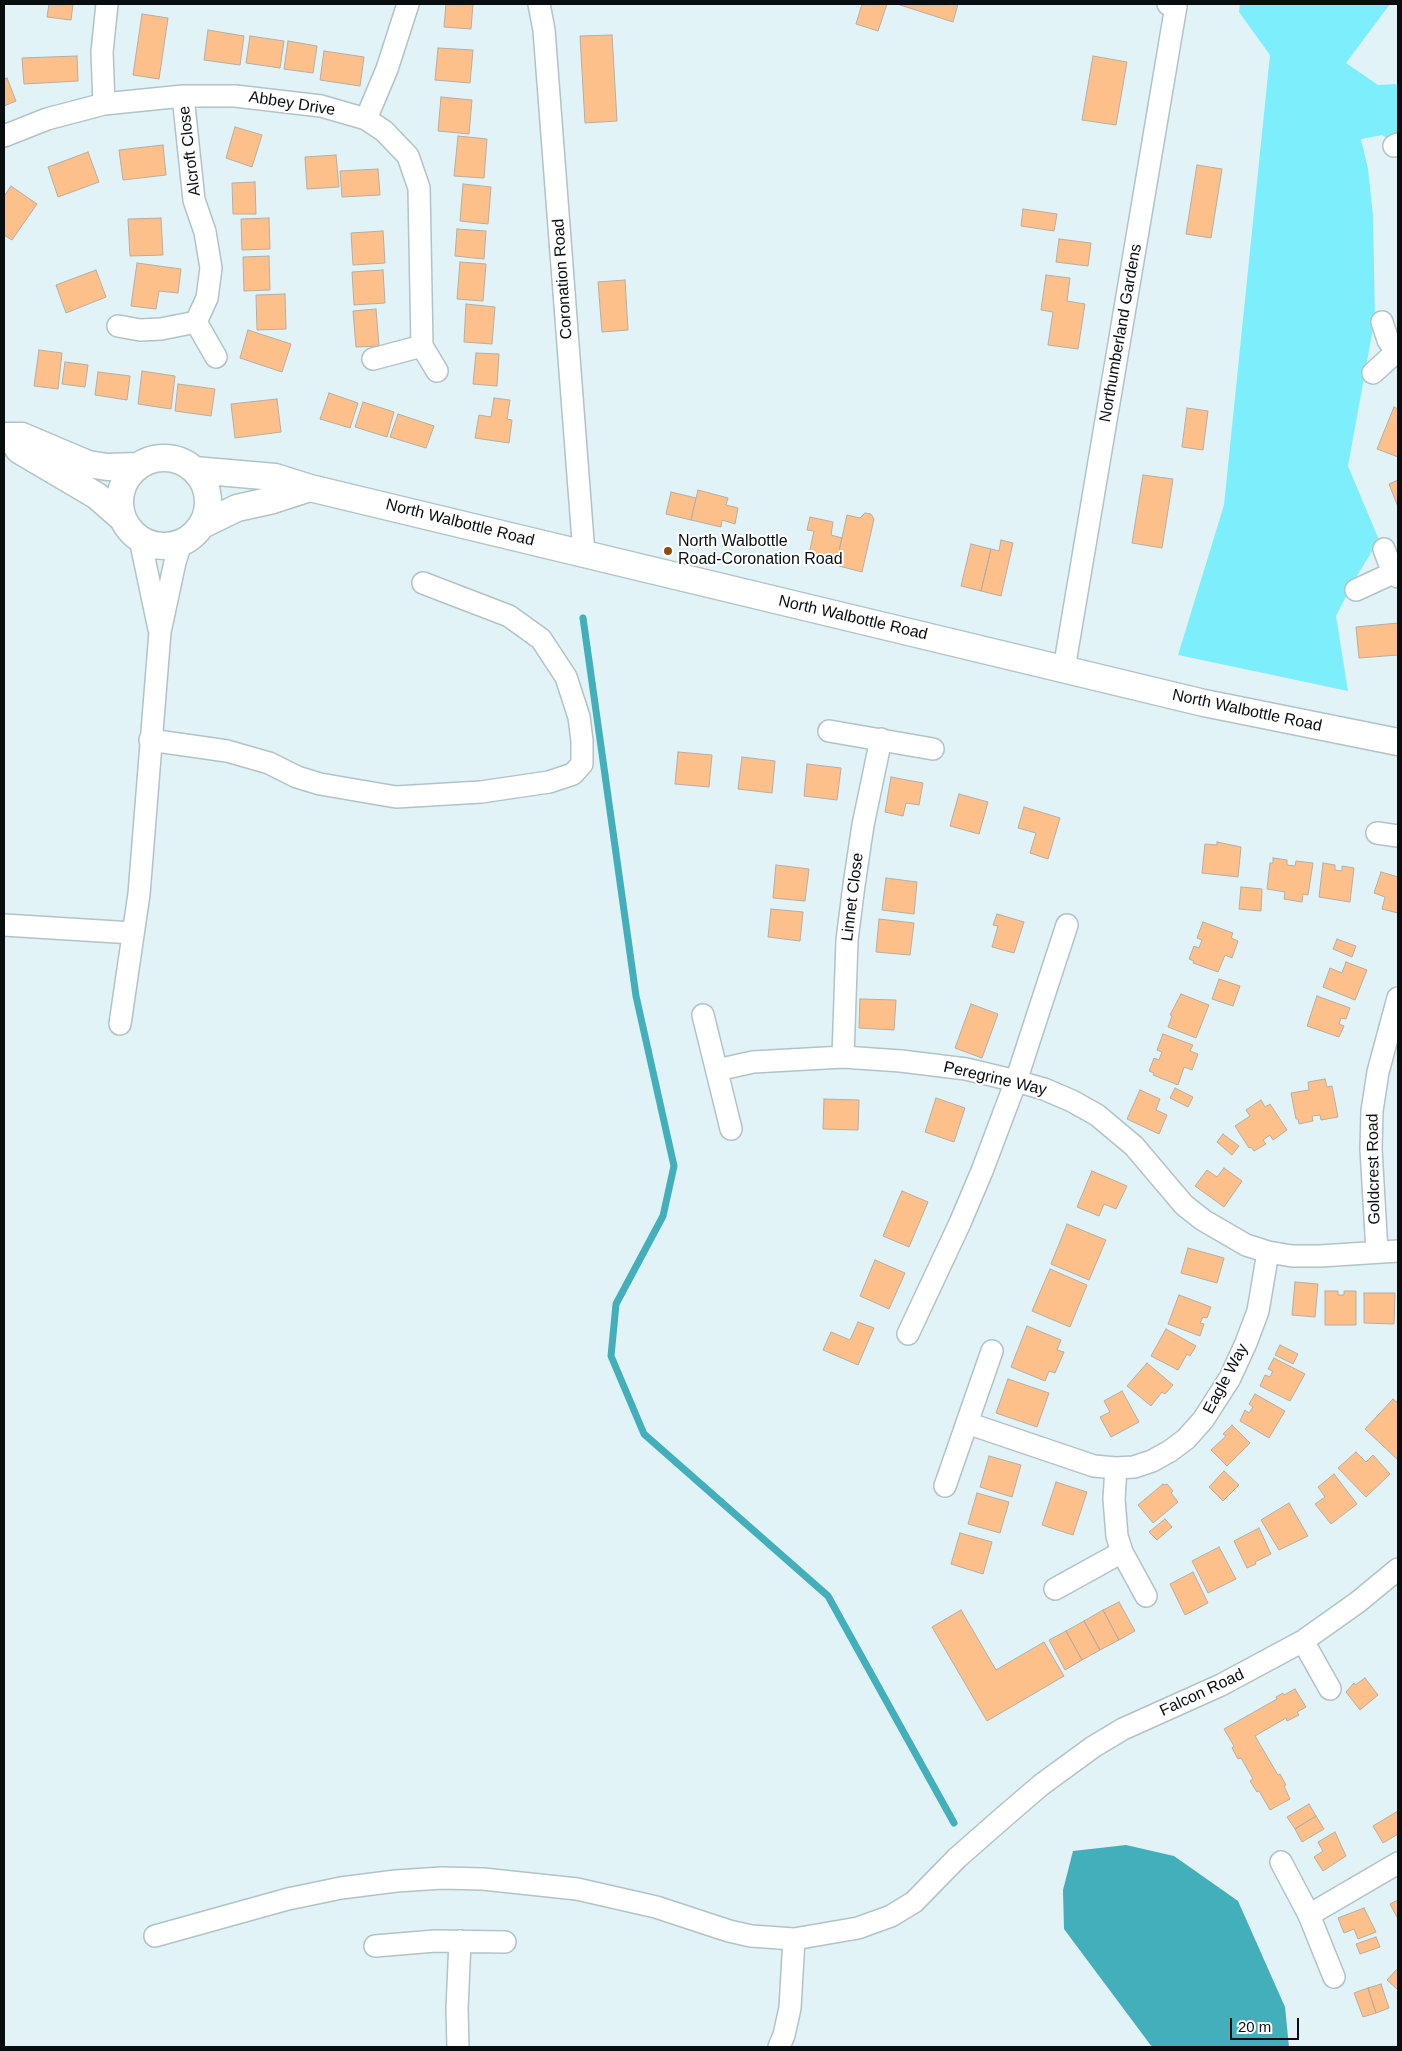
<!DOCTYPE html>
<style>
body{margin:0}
#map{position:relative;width:1402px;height:2051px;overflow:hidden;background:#e1f3f6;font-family:Arial,sans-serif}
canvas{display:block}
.frame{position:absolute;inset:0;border:5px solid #080e0f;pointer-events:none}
.scale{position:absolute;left:1230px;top:2018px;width:69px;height:22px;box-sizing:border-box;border:2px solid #080e0f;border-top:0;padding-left:6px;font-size:15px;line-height:18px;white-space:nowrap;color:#080e0f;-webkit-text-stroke:4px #fff;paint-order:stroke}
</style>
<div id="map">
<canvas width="1402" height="2051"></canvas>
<div class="frame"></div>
<div class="scale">20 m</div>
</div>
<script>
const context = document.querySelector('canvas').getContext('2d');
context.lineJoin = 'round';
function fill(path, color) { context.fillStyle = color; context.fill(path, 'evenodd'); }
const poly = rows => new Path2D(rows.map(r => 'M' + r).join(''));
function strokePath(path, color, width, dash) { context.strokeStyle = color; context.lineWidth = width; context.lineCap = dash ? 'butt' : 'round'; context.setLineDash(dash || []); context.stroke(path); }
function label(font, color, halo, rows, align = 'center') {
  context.font = font + ' Arial,sans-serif'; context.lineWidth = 4; context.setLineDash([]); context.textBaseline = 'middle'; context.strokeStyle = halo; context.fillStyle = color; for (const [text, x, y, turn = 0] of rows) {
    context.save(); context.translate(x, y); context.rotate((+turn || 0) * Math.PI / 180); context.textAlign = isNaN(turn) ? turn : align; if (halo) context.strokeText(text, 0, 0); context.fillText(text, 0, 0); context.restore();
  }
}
const green = poly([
 [1240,4,1390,4,1346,63,1378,85,1396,84,1398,89,1398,141,1395,143,1382,135,1361,139,1368,169,1373,216,1375,317,1348,466,1379,540,1355,579,1336,616,1348,691,1178,655,1224,505,1270,55,1239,12]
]);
const water = poly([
 [1126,1845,1174,1856,1238,1901,1285,2007,1289,2047,1152,2047,1064,1929,1063,1890,1073,1851]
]);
const stream = poly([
 [583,618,636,996,674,1166,663,1216,616,1304,611,1356,644,1434,828,1596,954,1823]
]);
const building = poly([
 [49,4,73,4,71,20,47,17,49,4],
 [446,4,473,4,471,29,444,27,446,4],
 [862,4,887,4,878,31,856,24,862,4],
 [897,4,958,4,953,22,897,4],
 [142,14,168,18,159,79,133,75,142,14],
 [208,30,244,36,240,65,204,60,208,30],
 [612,35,617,121,585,123,580,36,612,35],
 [250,36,284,41,280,68,246,63,250,36],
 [288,41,317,46,313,73,284,69,288,41],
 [438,48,473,50,470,83,435,80,438,48],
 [324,51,364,57,360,86,320,80,324,51],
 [77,56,78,81,24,84,22,58,77,56],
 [1093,56,1127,62,1116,125,1082,120,1093,56],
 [7,78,16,101,4,106,4,79,7,78],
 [441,97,472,100,469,134,438,131,441,97],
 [235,127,262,135,252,167,226,158,235,127],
 [458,136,487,139,484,178,454,176,458,136],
 [163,145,166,175,123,180,119,150,163,145],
 [88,152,99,182,58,197,48,167,88,152],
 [336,155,339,187,307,189,305,157,336,155],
 [1197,165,1222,169,1211,238,1186,234,1197,165],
 [378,169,380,195,342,197,340,171,378,169],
 [255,182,256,214,233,214,232,183,255,182],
 [463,184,491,187,488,224,460,221,463,184],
 [11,186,37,204,12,240,4,235,4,196,11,186],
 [1023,209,1057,214,1054,231,1021,226,1023,209],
 [161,218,163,255,130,256,128,219,161,218],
 [269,218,270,249,242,250,241,219,269,218],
 [457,229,486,231,484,259,455,256,457,229],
 [383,231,385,263,353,265,351,233,383,231],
 [1059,239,1091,243,1088,266,1056,262,1059,239],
 [269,256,270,290,244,291,243,257,269,256],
 [460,262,486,264,483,301,457,299,460,262],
 [137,263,181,269,178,293,159,291,156,309,131,306,137,263],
 [96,270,106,297,66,313,56,285,96,270],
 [383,270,385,303,354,305,352,272,383,270],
 [1046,275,1070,278,1067,301,1085,304,1078,349,1048,345,1053,312,1041,310,1046,275],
 [625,280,628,330,602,332,598,282,625,280],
 [285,294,286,329,257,330,256,295,285,294],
 [466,304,495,307,492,344,464,342,466,304],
 [376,309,379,346,356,347,353,311,376,309],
 [248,330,291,344,282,372,240,358,248,330],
 [39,350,62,353,58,389,34,386,39,350],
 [476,353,499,354,497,386,473,384,476,353],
 [65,362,88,365,85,387,62,384,65,362],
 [142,371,175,376,171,409,138,404,142,371],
 [98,372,130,376,127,400,95,395,98,372],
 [178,384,215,389,211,416,175,411,178,384],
 [329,393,358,403,350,428,320,419,329,393],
 [494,398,510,400,507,419,512,420,509,443,475,438,479,415,491,417,494,398],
 [277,399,281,432,235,438,231,404,277,399],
 [363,402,394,412,387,437,355,427,363,402],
 [1394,407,1398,409,1398,457,1377,449,1394,407],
 [1187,408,1208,411,1203,450,1182,447,1187,408],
 [398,414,434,426,426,448,390,437,398,414],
 [1143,475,1173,479,1162,548,1132,543,1143,475],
 [1398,480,1398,507,1389,484,1398,480],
 [698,490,728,498,726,505,738,508,735,524,722,520,721,527,691,520,698,490],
 [671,492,696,498,691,520,666,514,671,492],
 [865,513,871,514,874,519,862,572,839,566,840,561,837,560,847,515,860,518,865,513],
 [810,517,833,522,831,535,842,538,837,560,824,557,823,563,811,561,812,554,809,554,814,531,807,530,810,517],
 [1001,540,1013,543,1001,596,981,591,991,549,999,551,1001,540],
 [971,544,991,549,981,591,961,586,971,544],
 [1398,623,1398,655,1359,658,1356,627,1398,623],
 [678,752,712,755,709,787,675,784,678,752],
 [742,757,775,761,772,793,738,789,742,757],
 [807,764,841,768,837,800,804,796,807,764],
 [891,777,923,783,919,805,906,803,903,816,885,812,891,777],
 [959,794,988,802,979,834,950,826,959,794],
 [1024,807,1060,818,1048,859,1030,853,1036,833,1018,828,1024,807],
 [1217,842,1241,847,1238,877,1202,873,1205,844,1217,845,1217,842],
 [1273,858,1287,860,1287,865,1295,866,1296,861,1313,863,1308,895,1303,894,1302,902,1284,899,1285,892,1267,889,1270,863,1273,863,1273,858],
 [1323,863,1335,865,1335,870,1342,871,1342,866,1354,868,1350,902,1319,897,1323,863],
 [776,865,809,869,805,901,773,898,776,865],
 [1381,872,1398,877,1398,913,1382,909,1385,897,1374,893,1381,872],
 [886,878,917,882,914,914,882,910,886,878],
 [1241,887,1262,889,1261,911,1239,909,1241,887],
 [771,909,803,912,800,941,768,937,771,909],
 [997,914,1024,922,1014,953,992,947,998,926,993,925,997,914],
 [879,919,914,923,910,955,876,952,879,919],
 [1203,922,1233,933,1231,938,1238,941,1232,958,1225,955,1218,972,1193,963,1194,961,1189,959,1194,946,1199,948,1202,940,1197,938,1203,922],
 [1337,939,1356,946,1352,957,1333,949,1337,939],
 [1346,962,1367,970,1355,1000,1323,987,1330,968,1342,973,1346,962],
 [1219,979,1240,986,1233,1006,1212,999,1219,979],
 [1181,994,1209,1005,1196,1038,1168,1027,1172,1016,1170,1015,1181,994],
 [1317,996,1350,1008,1346,1019,1341,1018,1339,1024,1344,1026,1339,1037,1307,1026,1317,996],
 [860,999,896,1000,894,1030,859,1028,860,999],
 [971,1004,998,1014,982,1058,955,1048,971,1004],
 [1163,1034,1193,1045,1190,1051,1198,1054,1192,1070,1184,1067,1178,1085,1153,1075,1154,1073,1149,1071,1154,1058,1159,1060,1162,1052,1157,1050,1163,1034],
 [1325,1079,1327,1087,1332,1086,1338,1117,1321,1120,1320,1115,1312,1116,1313,1121,1299,1124,1298,1119,1296,1119,1291,1093,1309,1090,1308,1082,1325,1079],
 [1175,1088,1193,1097,1188,1107,1170,1098,1175,1088],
 [1140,1090,1160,1099,1156,1110,1167,1115,1159,1134,1127,1119,1140,1090],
 [936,1098,965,1108,954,1142,925,1132,936,1098],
 [824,1099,859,1100,858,1130,823,1129,824,1099],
 [1261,1100,1265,1107,1270,1104,1287,1130,1273,1140,1270,1135,1263,1140,1266,1144,1254,1151,1251,1147,1249,1148,1235,1126,1250,1116,1246,1110,1261,1100],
 [1223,1134,1239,1146,1232,1155,1217,1142,1223,1134],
 [1224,1168,1242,1181,1224,1207,1195,1186,1207,1170,1217,1177,1224,1168],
 [1092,1171,1127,1186,1116,1209,1104,1204,1099,1216,1077,1207,1092,1171],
 [902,1191,928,1202,909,1247,883,1236,902,1191],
 [1067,1224,1106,1240,1089,1280,1051,1264,1067,1224],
 [1188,1248,1224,1258,1217,1283,1181,1273,1188,1248],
 [875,1260,905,1273,889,1309,860,1296,875,1260],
 [1050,1269,1087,1285,1070,1327,1032,1311,1050,1269],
 [1295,1282,1318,1284,1315,1317,1292,1315,1295,1282],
 [1325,1291,1338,1291,1338,1295,1344,1295,1344,1291,1356,1291,1356,1325,1325,1325,1325,1291],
 [1364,1293,1395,1293,1394,1324,1364,1323,1364,1293],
 [1179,1295,1211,1307,1207,1318,1203,1317,1200,1323,1204,1324,1200,1336,1168,1324,1179,1295],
 [858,1322,874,1328,858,1365,823,1350,831,1332,850,1340,858,1322],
 [1027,1326,1061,1340,1057,1350,1064,1352,1055,1373,1049,1371,1045,1381,1011,1367,1027,1326],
 [1166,1329,1196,1346,1190,1356,1187,1354,1178,1370,1151,1356,1166,1329],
 [1280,1345,1298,1354,1293,1364,1275,1355,1280,1345],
 [1274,1358,1305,1374,1290,1401,1260,1386,1265,1375,1270,1377,1273,1371,1268,1369,1274,1358],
 [1147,1363,1173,1385,1165,1394,1162,1392,1151,1406,1127,1386,1147,1363],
 [1008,1379,1049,1393,1037,1427,996,1413,1008,1379],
 [1122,1391,1139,1422,1111,1437,1100,1417,1110,1412,1104,1401,1122,1391],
 [1255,1394,1285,1411,1269,1438,1240,1421,1245,1410,1249,1413,1253,1407,1249,1404,1255,1394],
 [1393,1399,1398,1403,1398,1460,1365,1429,1393,1399],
 [1232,1425,1250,1443,1227,1466,1211,1450,1226,1436,1223,1434,1232,1425],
 [1356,1452,1366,1462,1373,1455,1390,1474,1366,1497,1338,1468,1356,1452],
 [989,1456,1021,1465,1012,1497,980,1487,989,1456],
 [1224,1471,1239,1485,1223,1501,1209,1487,1224,1471],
 [1334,1474,1357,1504,1331,1524,1315,1504,1325,1497,1318,1487,1334,1474],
 [1056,1482,1087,1492,1073,1535,1042,1525,1056,1482],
 [1163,1484,1164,1485,1167,1484,1173,1491,1171,1493,1178,1502,1153,1523,1138,1505,1163,1484],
 [977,1493,1009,1502,1000,1533,968,1524,977,1493],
 [1289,1503,1308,1536,1279,1550,1261,1520,1289,1503],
 [1165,1519,1172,1527,1157,1540,1149,1532,1165,1519],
 [1259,1528,1271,1554,1255,1562,1256,1564,1247,1568,1234,1541,1259,1528],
 [960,1533,992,1542,983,1574,951,1564,960,1533],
 [1219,1547,1236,1579,1208,1593,1192,1561,1219,1547],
 [1193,1572,1208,1603,1185,1615,1170,1584,1193,1572],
 [1119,1602,1135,1631,1119,1640,1103,1610,1119,1602],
 [961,1610,996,1670,1044,1642,1064,1676,987,1721,932,1627,961,1610],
 [1103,1610,1119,1640,1100,1650,1084,1621,1103,1610],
 [1084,1621,1100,1650,1082,1660,1066,1631,1084,1621],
 [1066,1631,1082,1660,1065,1670,1049,1640,1066,1631],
 [1365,1678,1378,1695,1360,1710,1346,1692,1354,1683,1355,1685,1365,1678],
 [1295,1689,1306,1707,1297,1712,1299,1715,1287,1721,1286,1718,1255,1736,1278,1775,1280,1774,1286,1785,1284,1786,1290,1799,1270,1810,1259,1791,1257,1792,1250,1781,1253,1779,1241,1758,1238,1759,1232,1748,1234,1746,1224,1729,1277,1699,1276,1697,1283,1693,1284,1695,1295,1689],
 [1309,1804,1316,1816,1295,1829,1287,1817,1309,1804],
 [1398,1811,1398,1834,1383,1843,1373,1826,1398,1811],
 [1316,1816,1324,1829,1302,1842,1295,1829,1316,1816],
 [1335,1832,1346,1856,1323,1871,1314,1857,1323,1851,1318,1842,1335,1832],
 [1398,1900,1398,1919,1390,1904,1398,1900],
 [1364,1908,1376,1932,1358,1939,1354,1929,1344,1933,1338,1918,1364,1908],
 [1376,1937,1380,1947,1360,1954,1356,1944,1376,1937],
 [1398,1968,1398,1990,1387,1980,1398,1968],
 [1381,1984,1389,2008,1376,2013,1368,1988,1381,1984],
 [1368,1988,1376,2013,1363,2017,1354,1993,1368,1988]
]);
const minor = poly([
 [539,4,544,30,584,554],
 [183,96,194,200,205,232,211,268,207,298,196,322],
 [104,104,102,52,107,4],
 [366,119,387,69,408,4],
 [4,136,47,119,104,104,183,96,235,96,321,106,366,119,384,131,408,156,419,188,422,346],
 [1394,146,1398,144],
 [1382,322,1388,340,1398,354],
 [118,326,140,330,161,329,196,322,216,357],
 [373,359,422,346,437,371],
 [1373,373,1396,352],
 [140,539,159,629],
 [1384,549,1393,573,1398,577],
 [1356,590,1393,573],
 [1064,669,1176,6,1168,4],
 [829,731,933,749],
 [150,740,227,751,269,763,297,777,320,784,396,797,481,792,549,782,573,774,582,764,582,741,579,717,566,677,541,639,509,616,423,583],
 [1377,833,1398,836],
 [4,925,133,933],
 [703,1015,731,1129],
 [120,1024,139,894,160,632,175,562,181,543],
 [843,1057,847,940,854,885,863,825,881,739],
 [717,1070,753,1062,843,1057,901,1061,966,1069,1016,1081,1044,1089,1072,1101,1097,1115,1134,1146,1184,1205,1203,1220,1246,1245,1268,1252,1292,1256,1320,1256,1398,1251],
 [1377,1252,1371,1149,1372,1111,1378,1072,1398,998],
 [908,1334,960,1223,982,1171,1016,1081,1067,925],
 [967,1423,1094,1466,1116,1468,1134,1467,1152,1461,1170,1451,1186,1439,1203,1420,1230,1378,1246,1343,1258,1311,1268,1252],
 [1116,1468,1114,1499,1117,1536,1122,1552,1146,1596],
 [945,1486,992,1351],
 [1055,1589,1122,1552],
 [1303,1641,1330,1689],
 [1281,1862,1309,1915,1334,1977],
 [1309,1915,1398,1863],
 [155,1936,288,1899,341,1888,396,1881,442,1878,483,1879,577,1889,656,1907,729,1931,751,1936,794,1939,858,1928,891,1916,914,1902,957,1858,1006,1815,1041,1785,1093,1747,1123,1729,1221,1685,1303,1641,1358,1602,1398,1569],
 [375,1946,435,1941,505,1942],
 [458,2047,457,2009,460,1941],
 [779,2047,784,2035,790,2008,794,1939]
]);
const tertiary = poly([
 [4,436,22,436,88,464,107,467,138,466],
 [13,440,19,450,97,496,122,518],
 '120 502a44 44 0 1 1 88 0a44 44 0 1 1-88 0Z',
 [194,470,275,477,310,488,1204,703,1398,742],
 [202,525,237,508,273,500,310,488]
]);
const markers = [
 [668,551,5,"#8a4e0a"]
];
const streetNames = [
 ["Abbey Drive",292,104,9],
 ["Alcroft Close",190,151,-97],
 ["Coronation Road",563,279,-94],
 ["Northumberland Gardens",1121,333,-80],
 ["North Walbottle Road",460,523,14],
 ["North Walbottle Road",853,618,13],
 ["North Walbottle Road",1247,711,12],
 ["Linnet Close",853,897,-83],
 ["Peregrine Way",995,1079,13],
 ["Goldcrest Road",1374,1169,-91],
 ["Eagle Way",1226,1379,-62],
 ["Falcon Road",1202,1693,-25]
];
const poiNames = [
 ["North Walbottle",678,542],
 ["Road-Coronation Road",678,560]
];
fill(green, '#7deefb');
fill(water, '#42afbb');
strokePath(stream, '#42afbb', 7);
fill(building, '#fec08b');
strokePath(building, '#b8aca2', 1);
strokePath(minor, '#b1c3c5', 24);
strokePath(tertiary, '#b1c3c5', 29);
strokePath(minor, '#fff', 21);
strokePath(tertiary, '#fff', 26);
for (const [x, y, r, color] of markers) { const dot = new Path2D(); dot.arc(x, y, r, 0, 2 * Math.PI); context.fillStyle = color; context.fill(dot); strokePath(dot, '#fff', 2); }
label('16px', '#080e0f', '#fff', streetNames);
label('16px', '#080e0f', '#fff', poiNames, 'left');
</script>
